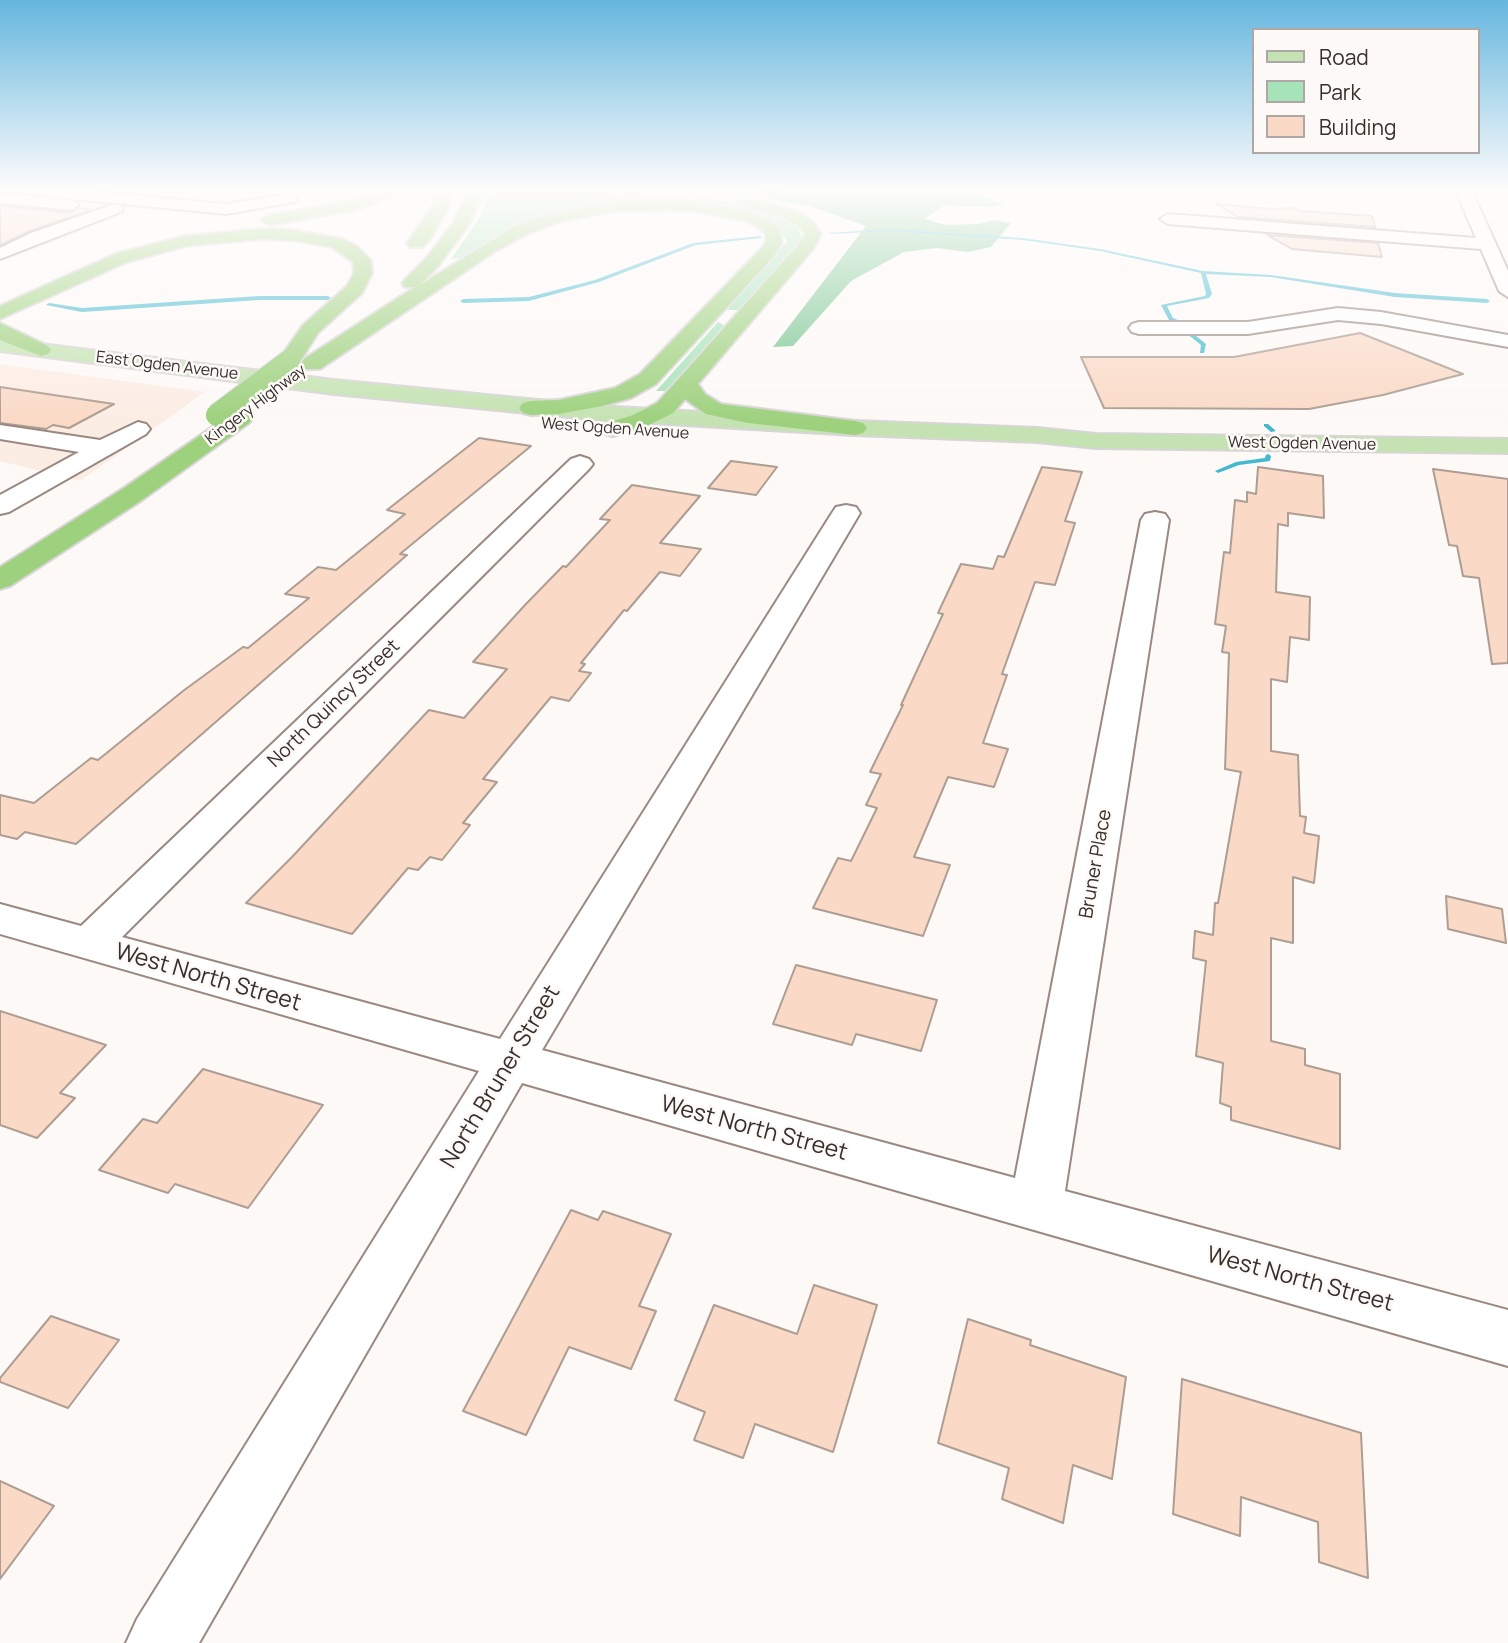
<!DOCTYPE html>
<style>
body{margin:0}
#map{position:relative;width:1508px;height:1643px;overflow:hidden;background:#fdf9f7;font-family:Manrope,sans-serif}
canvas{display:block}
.legend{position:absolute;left:1252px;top:28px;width:228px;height:126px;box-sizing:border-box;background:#fdf9f7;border:2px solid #ada8a6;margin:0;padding:9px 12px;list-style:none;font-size:21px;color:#362f2c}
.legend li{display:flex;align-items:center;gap:14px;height:35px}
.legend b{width:35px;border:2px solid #ada8a6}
</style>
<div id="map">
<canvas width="1508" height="1643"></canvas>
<ul class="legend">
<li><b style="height:9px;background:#c5e3b2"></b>Road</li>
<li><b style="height:19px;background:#a7e3b8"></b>Park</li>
<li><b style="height:19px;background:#fadac7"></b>Building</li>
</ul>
</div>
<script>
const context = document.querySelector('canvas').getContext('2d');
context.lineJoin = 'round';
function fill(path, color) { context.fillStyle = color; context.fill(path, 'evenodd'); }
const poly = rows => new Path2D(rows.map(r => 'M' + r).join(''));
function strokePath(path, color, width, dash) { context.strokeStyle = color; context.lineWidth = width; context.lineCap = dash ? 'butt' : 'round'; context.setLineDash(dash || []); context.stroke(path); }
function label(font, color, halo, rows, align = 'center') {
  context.font = font + ' Manrope,sans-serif'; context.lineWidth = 5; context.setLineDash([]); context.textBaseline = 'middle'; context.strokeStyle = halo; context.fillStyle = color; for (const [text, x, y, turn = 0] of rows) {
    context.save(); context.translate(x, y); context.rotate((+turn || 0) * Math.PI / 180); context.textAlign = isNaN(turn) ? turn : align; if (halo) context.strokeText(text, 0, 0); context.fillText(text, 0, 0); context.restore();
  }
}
const built = poly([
 [0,191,367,191,346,199,216,216,144,209,0,262],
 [0,364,20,367,205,392,80,481,0,461]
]);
const green = poly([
 [490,191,674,191,765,210,795,224,803,237,739,310,727,310,787,241,775,225,764,218,744,211,661,202,513,228,461,258,451,259,480,217],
 [718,322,725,326,665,391,656,391]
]);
const forest = poly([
 [733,191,971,192,1004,205,987,207,944,205,924,219,946,225,979,224,994,220,1011,223,991,247,968,252,937,248,904,252,851,281,793,346,773,347,866,226,810,206]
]);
const stream = poly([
 [890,229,1023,238,1100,249,1203,271,1271,275,1395,293,1487,299,1490,301,1487,303,1395,297,1271,277,1206,274,1212,294,1209,298,1167,306,1173,318,1185,323,1186,324,1183,326,1169,320,1161,305,1205,296,1206,294,1201,273,1100,251,1023,240,890,231,830,234,828,233,890,229],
 [760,236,762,238,696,245,599,282,529,301,463,303,460,301,463,299,529,297,595,280,693,243,760,236],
 [259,296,328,296,331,298,328,300,259,300,82,312,46,305,49,303,82,308,259,296],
 [1186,331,1190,331,1206,344,1204,353,1200,353,1201,345,1186,333,1186,331],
 [1264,424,1268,424,1276,431,1271,432,1264,426,1264,424],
 [1268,454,1271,456,1270,461,1239,465,1218,473,1215,471,1236,462,1265,458,1266,455,1268,454]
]);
const building = poly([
 [1216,204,1273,209,1294,208,1301,211,1372,216,1375,227,1238,217,1216,204],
 [0,206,71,213,78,208,91,210,30,231,0,245,0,206],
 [1267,235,1378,243,1382,257,1292,249,1267,235],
 [1360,333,1463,374,1383,395,1309,409,1104,408,1081,357,1234,357,1360,333],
 [0,387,114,404,69,428,53,425,46,429,0,423,0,387],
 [479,438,531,446,400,554,407,555,76,844,25,832,17,839,0,835,0,795,34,803,91,758,98,760,183,691,243,647,248,648,309,598,285,594,318,567,336,570,405,514,387,510,479,438],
 [731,461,777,467,756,495,708,488,731,461],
 [1042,467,1082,472,1065,521,1075,523,1055,585,1035,582,1002,674,1007,675,983,743,1008,749,994,787,948,777,914,857,950,865,923,936,813,908,838,858,851,861,877,808,866,805,881,774,870,772,903,705,901,705,943,614,938,613,961,564,993,569,998,556,1004,557,1042,467],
 [1258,467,1323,476,1324,518,1288,513,1288,526,1278,524,1276,592,1310,597,1309,640,1290,637,1287,682,1271,679,1271,751,1298,755,1300,816,1306,817,1304,833,1319,836,1314,883,1293,877,1293,943,1271,938,1271,1041,1305,1049,1305,1065,1340,1074,1340,1149,1231,1120,1231,1107,1220,1103,1223,1063,1196,1056,1206,961,1193,958,1195,931,1213,935,1215,903,1218,903,1241,772,1225,769,1229,653,1222,652,1226,626,1215,624,1224,552,1230,553,1235,500,1247,502,1247,492,1256,494,1258,467],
 [1433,469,1508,479,1508,663,1492,664,1479,578,1463,576,1457,546,1449,545,1433,469],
 [632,485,700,496,660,543,701,549,680,576,660,572,627,611,624,610,581,663,585,664,579,671,591,673,569,701,551,697,483,779,497,782,463,823,470,825,442,860,430,857,418,870,408,868,352,934,246,903,292,857,429,710,464,718,507,669,473,662,525,605,563,566,566,567,610,520,600,519,632,485],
 [1446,896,1502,909,1506,943,1448,929,1446,896],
 [796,965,937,1000,921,1051,856,1034,852,1045,773,1024,796,965],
 [0,1011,106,1045,60,1093,75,1098,37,1138,0,1125,0,1011],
 [203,1069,323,1105,248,1208,175,1184,168,1193,99,1170,143,1119,157,1123,203,1069],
 [571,1210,598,1220,603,1211,671,1234,639,1306,656,1311,631,1369,569,1347,526,1435,463,1411,571,1210],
 [814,1285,877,1305,833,1452,755,1424,743,1458,694,1440,705,1412,675,1400,714,1305,797,1334,814,1285],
 [51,1316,119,1340,68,1408,0,1382,0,1378,51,1316],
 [968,1319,1031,1340,1030,1345,1126,1377,1112,1479,1073,1465,1063,1523,1002,1499,1009,1468,938,1443,968,1319],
 [1182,1379,1361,1433,1368,1578,1319,1562,1318,1522,1241,1497,1240,1536,1173,1514,1182,1379],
 [0,1481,54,1506,0,1579,0,1481]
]);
const minor = poly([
 [35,191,85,191,226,204,283,195,285,191,300,191,295,202,226,214,43,196,35,191],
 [1456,191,1472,191,1508,271,1508,297,1499,291,1481,249,1168,224,1160,219,1168,214,1476,238,1456,191],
 [0,193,71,200,79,205,71,210,0,203,0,193],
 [115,204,121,206,123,209,121,212,0,259,0,248,31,233,115,204],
 [1338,308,1381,312,1508,335,1508,347,1381,324,1338,320,1248,334,1139,334,1132,332,1129,328,1132,324,1139,322,1248,322,1338,308],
 [138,422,146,424,150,429,146,434,9,512,0,514,0,495,79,452,0,439,0,425,100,440,138,422],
 [580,456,589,459,593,464,589,469,122,937,500,1039,832,513,836,507,846,505,856,507,860,513,542,1050,1015,1178,1141,520,1145,514,1155,512,1165,514,1169,520,1065,1191,1508,1310,1508,1366,522,1083,199,1643,126,1643,137,1619,479,1071,0,934,0,904,81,926,571,459,580,456]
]);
const major = poly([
 [0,339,334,380,599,406,855,421,1037,428,1096,434,1508,439,1508,453,1096,448,1037,442,855,435,599,420,334,394,0,351,0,339]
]);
const highway = poly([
 [383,191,404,191,401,194,356,210,269,225,261,220,269,215,353,201,383,191],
 [437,191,451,191,449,206,430,239,422,247,410,247,407,243,433,206,437,191],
 [465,191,480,191,479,202,470,223,439,265,420,285,515,226,548,215,614,201,690,200,751,212,770,221,780,229,782,242,774,256,656,384,631,398,602,406,559,414,531,415,523,413,519,408,523,403,531,401,559,400,615,388,640,374,761,249,766,242,766,234,758,227,746,221,690,210,614,211,558,222,527,234,494,252,320,369,304,369,301,364,304,359,415,287,404,287,402,283,427,257,454,222,463,202,465,191],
 [746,198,797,212,813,222,821,234,813,249,698,384,705,394,721,404,855,421,863,423,867,428,863,433,855,435,748,423,706,414,685,399,673,413,649,425,613,436,605,434,601,429,605,424,633,415,657,403,800,243,805,234,801,228,785,218,741,206,738,203,746,198],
 [260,229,291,230,343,239,358,247,371,261,372,273,362,293,318,333,297,366,289,367,281,366,278,361,303,325,347,286,354,273,353,262,332,247,291,240,260,239,186,246,127,262,0,319,0,306,115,254,185,236,260,229],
 [0,323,48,346,51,350,48,354,41,356,0,340,0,323],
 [241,411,249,413,253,418,249,423,142,500,10,586,0,589,0,567,124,488,233,413,241,411]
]);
const highwayBridge = poly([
 [217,415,289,361]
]);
const farStreetnames = [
 ["East Ogden Avenue",167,366,7],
 ["Kingery Highway",256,405,-37],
 ["West Ogden Avenue",615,429,4],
 ["West Ogden Avenue",1302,444,1]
];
const streetNames = [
 ["North Quincy Street",334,704,-44],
 ["Bruner Place",1096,864,-80]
];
const nearStreetnames = [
 ["West North Street",208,978,16],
 ["North Bruner Street",501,1077,-59],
 ["West North Street",754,1129,15],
 ["West North Street",1300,1280,15]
];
fill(built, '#fcede4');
fill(green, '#a7e3b8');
fill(forest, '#79c792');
fill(stream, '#42b9d1');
fill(building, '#fadac7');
strokePath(building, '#ad9d93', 2);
strokePath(minor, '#998980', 4);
strokePath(major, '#d7d5d5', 4);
strokePath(highway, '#d7d5d5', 4);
fill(minor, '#fff');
fill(major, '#c5e3b2');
fill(highway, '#9ed17e');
strokePath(highwayBridge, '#d7d5d5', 24, []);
strokePath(highwayBridge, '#9ed17e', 22);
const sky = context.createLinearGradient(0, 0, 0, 421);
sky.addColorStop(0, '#65b6df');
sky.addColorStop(0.45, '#fefcfb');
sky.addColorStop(1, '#fefcfb00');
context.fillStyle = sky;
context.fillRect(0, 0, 1508, 421);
label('16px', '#362f2c', '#fdf9f7', farStreetnames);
label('19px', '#362f2c', '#fdf9f7', streetNames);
label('23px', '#362f2c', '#fdf9f7', nearStreetnames);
</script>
